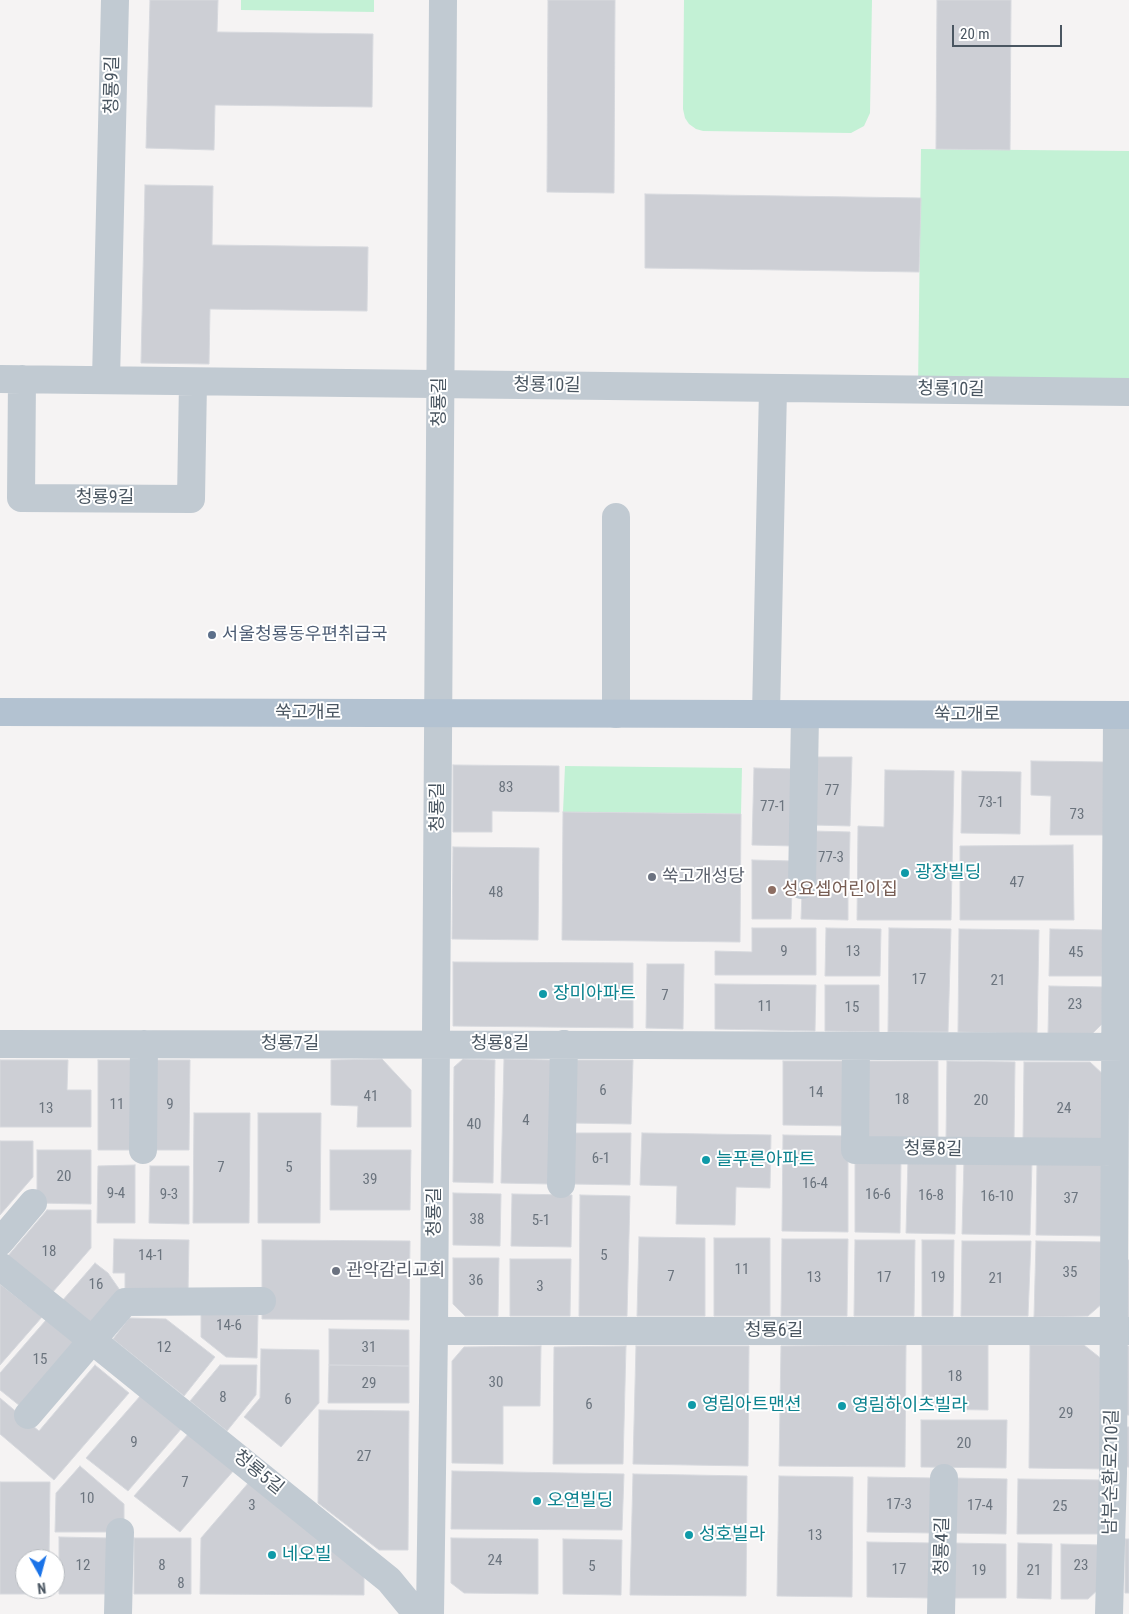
<!DOCTYPE html>
<meta charset="utf-8">
<style>
body{margin:0}
#map{position:relative;width:1129px;height:1614px;overflow:hidden;background:#f5f3f3;font-family:"Roboto Condensed",sans-serif}
canvas{display:block}
.north{position:absolute;left:15px;top:1549px;width:50px;height:50px;box-sizing:border-box;background:#fff;border:1px solid #b7bbc0;border-radius:50%;rotate:173deg;font-size:14px;font-weight:700;line-height:20px;text-align:center;color:#4a5661}
.north::after{content:'';display:block;margin:auto;width:18px;height:22px;background:#1a73e8;clip-path:polygon(50% 0,100% 100%,50% 72%,0 100%)}
.scale{position:absolute;left:952px;top:25px;width:110px;height:22px;box-sizing:border-box;border:2px solid #4a5661;border-top:0;padding-left:6px;font-size:15px;line-height:18px;white-space:nowrap;color:#4a5661;-webkit-text-stroke:4px #fff;paint-order:stroke}
</style>
<div id="map">
<canvas width="1129" height="1614"></canvas>
<div class="north">N</div>
<div class="scale">20 m</div>
</div>
<script>
const context = document.querySelector('canvas').getContext('2d');
context.lineJoin = 'round';
function fill(path, color) { context.fillStyle = color; context.fill(path, 'evenodd'); }
const poly = rows => new Path2D(rows.map(r => 'M' + r).join(''));
function strokePath(path, color, width, dash) { context.strokeStyle = color; context.lineWidth = width; context.lineCap = dash ? 'butt' : 'round'; context.setLineDash(dash || []); context.stroke(path); }
function label(font, color, halo, rows, align = 'center') {
  context.font = font + ' "Roboto Condensed","Noto Sans KR",sans-serif'; context.lineWidth = 4; context.setLineDash([]); context.textBaseline = 'middle'; context.strokeStyle = halo; context.fillStyle = color; for (const [text, x, y, turn = 0] of rows) {
    context.save(); context.translate(x, y); context.rotate((+turn || 0) * Math.PI / 180); context.textAlign = isNaN(turn) ? turn : align; if (halo) context.strokeText(text, 0, 0); context.fillText(text, 0, 0); context.restore();
  }
}
const green = poly([
 [241,0,374,0,374,12,241,10],
 [684,0,872,0,870,113,864,126,851,133,703,131,696,129,689,124,685,118,683,109],
 [921,149,1129,151,1129,392,918,390],
 [565,766,742,768,741,814,563,812]
]);
const building = poly([
 [150,0,218,0,217,32,373,34,372,107,215,105,214,150,146,148,150,0],
 [548,0,615,0,614,193,547,192,548,0],
 [937,0,1011,0,1010,150,936,149,937,0],
 [145,185,213,186,212,245,368,247,367,311,210,309,209,364,141,363,145,185],
 [645,194,921,198,919,272,645,268,645,194],
 [814,757,852,757,850,826,813,825,814,757],
 [1031,761,1104,762,1104,835,1050,835,1051,796,1031,795,1031,761],
 [453,765,559,766,559,812,492,811,492,832,453,832,453,765],
 [754,768,794,769,793,846,752,845,754,768],
 [885,770,954,771,951,920,857,920,858,826,884,827,885,770],
 [962,771,1021,772,1020,834,961,833,962,771],
 [563,812,741,814,740,942,562,940,563,812],
 [813,831,850,832,849,885,812,885,813,831],
 [1073,845,1074,920,960,920,960,846,1073,845],
 [453,847,539,848,538,940,452,939,453,847],
 [752,860,793,861,791,919,752,919,752,860],
 [802,893,848,893,848,920,801,919,802,893],
 [752,928,816,928,816,975,715,975,715,951,752,952,752,928],
 [826,928,881,929,880,976,825,976,826,928],
 [889,928,951,929,948,1032,888,1032,889,928],
 [959,929,1039,930,1037,1034,958,1032,959,929],
 [1050,929,1103,930,1102,976,1049,976,1050,929],
 [453,962,633,963,633,1028,453,1026,453,962],
 [647,964,684,964,683,1029,646,1028,647,964],
 [715,984,816,985,815,1031,715,1029,715,984],
 [825,985,879,985,879,1032,825,1031,825,985],
 [1049,986,1103,987,1102,1024,1091,1035,1048,1034,1049,986],
 [382,1059,411,1090,411,1127,357,1127,358,1106,331,1105,331,1060,382,1059],
 [463,1059,495,1060,493,1183,453,1182,454,1067,463,1059],
 [504,1059,551,1060,549,1184,501,1183,504,1059],
 [0,1060,68,1060,67,1090,91,1090,91,1127,0,1127,0,1060],
 [98,1060,136,1060,136,1150,98,1150,98,1060],
 [150,1060,190,1060,189,1150,150,1150,150,1060],
 [574,1060,633,1060,631,1124,573,1123,574,1060],
 [783,1061,850,1061,849,1126,783,1125,783,1061],
 [867,1061,938,1061,938,1140,867,1138,867,1061],
 [947,1061,1015,1062,1014,1141,946,1140,947,1061],
 [1024,1062,1090,1062,1106,1077,1105,1143,1023,1141,1024,1062],
 [194,1113,250,1113,249,1223,193,1223,194,1113],
 [258,1113,321,1113,320,1223,258,1223,258,1113],
 [573,1133,631,1133,630,1185,572,1184,573,1133],
 [642,1133,771,1135,770,1188,736,1187,735,1225,676,1224,677,1186,640,1185,642,1133],
 [783,1135,848,1136,848,1232,782,1231,783,1135],
 [0,1141,33,1141,33,1177,0,1215,0,1141],
 [37,1150,91,1150,91,1204,37,1203,37,1150],
 [330,1150,411,1150,410,1210,330,1210,330,1150],
 [855,1158,901,1158,900,1233,855,1232,855,1158],
 [908,1159,956,1159,955,1234,906,1233,908,1159],
 [964,1160,1032,1161,1030,1235,962,1234,964,1160],
 [1037,1161,1105,1163,1104,1236,1036,1235,1037,1161],
 [135,1165,135,1223,97,1223,98,1166,135,1165],
 [150,1166,189,1166,189,1224,149,1223,150,1166],
 [453,1193,501,1194,500,1246,453,1245,453,1193],
 [512,1194,572,1195,571,1247,511,1246,512,1194],
 [580,1195,630,1196,627,1316,579,1316,580,1195],
 [47,1210,91,1210,91,1248,52,1293,7,1257,47,1210],
 [639,1237,705,1238,705,1316,637,1316,639,1237],
 [714,1238,770,1238,770,1316,714,1316,714,1238],
 [114,1239,189,1240,188,1293,125,1293,125,1273,113,1273,114,1239],
 [782,1239,848,1239,847,1316,781,1316,782,1239],
 [262,1240,410,1241,409,1320,262,1319,262,1240],
 [855,1240,915,1240,914,1316,854,1316,855,1240],
 [922,1240,954,1240,953,1316,922,1316,922,1240],
 [962,1241,1031,1241,1028,1316,961,1316,962,1241],
 [1036,1241,1104,1242,1103,1303,1088,1316,1034,1317,1036,1241],
 [453,1258,499,1258,498,1316,465,1316,453,1304,453,1258],
 [510,1259,571,1259,570,1316,510,1316,510,1259],
 [1127,1260,1129,1260,1129,1319,1126,1319,1127,1260],
 [95,1263,108,1273,124,1296,97,1328,62,1301,95,1263],
 [0,1284,42,1317,0,1365,0,1284],
 [201,1314,258,1315,257,1358,226,1357,201,1337,201,1314],
 [129,1318,166,1319,215,1357,184,1396,113,1339,129,1318],
 [46,1320,80,1347,25,1410,0,1390,0,1373,46,1320],
 [329,1329,409,1330,409,1366,329,1365,329,1329],
 [906,1345,905,1467,779,1466,781,1346,906,1345],
 [922,1345,988,1345,988,1410,922,1409,922,1345],
 [1030,1345,1084,1345,1103,1360,1102,1469,1029,1468,1030,1345],
 [541,1346,540,1406,503,1406,503,1464,452,1463,452,1361,464,1347,541,1346],
 [626,1346,623,1464,553,1464,554,1347,626,1346],
 [636,1346,749,1346,748,1466,633,1464,636,1346],
 [1126,1346,1129,1346,1129,1415,1125,1415,1126,1346],
 [261,1349,319,1350,319,1403,281,1447,244,1417,260,1398,261,1349],
 [95,1365,129,1393,54,1480,0,1434,0,1398,39,1431,95,1365],
 [220,1365,257,1365,256,1395,227,1431,190,1401,220,1365],
 [329,1365,409,1366,409,1403,328,1403,329,1365],
 [141,1395,182,1428,128,1491,86,1458,141,1395],
 [319,1410,409,1411,408,1550,379,1550,318,1503,319,1410],
 [921,1420,1007,1420,1006,1468,921,1467,921,1420],
 [1125,1427,1129,1427,1129,1467,1125,1467,1125,1427],
 [189,1433,235,1469,180,1532,134,1496,189,1433],
 [80,1466,124,1504,124,1532,55,1532,56,1493,80,1466],
 [452,1471,624,1474,622,1530,451,1529,452,1471],
 [633,1474,747,1476,746,1596,630,1595,633,1474],
 [779,1476,853,1477,852,1597,777,1596,779,1476],
 [868,1477,932,1478,931,1533,867,1532,868,1477],
 [954,1478,1007,1479,1006,1534,953,1533,954,1478],
 [1018,1479,1102,1480,1101,1534,1017,1534,1018,1479],
 [250,1481,364,1572,364,1595,200,1594,201,1538,250,1481],
 [0,1482,50,1482,49,1559,25,1559,25,1589,49,1589,49,1594,0,1594,0,1482],
 [59,1537,108,1538,108,1594,59,1594,59,1537],
 [134,1538,191,1538,191,1594,134,1594,134,1538],
 [451,1538,538,1539,538,1594,464,1593,451,1583,451,1538],
 [563,1539,622,1540,621,1595,563,1594,563,1539],
 [1125,1539,1129,1539,1129,1593,1125,1593,1125,1539],
 [867,1542,931,1543,931,1598,867,1597,867,1542],
 [953,1543,1006,1544,1006,1598,952,1598,953,1543],
 [1018,1543,1052,1544,1051,1599,1017,1598,1018,1543],
 [1061,1544,1102,1545,1101,1587,1088,1599,1061,1599,1061,1544]
]);
const minor = poly([
 [0,379,1129,392],
 [22,379,21,498,191,499,193,382],
 [106,380,115,0],
 [616,714,616,517],
 [766,714,773,389],
 [802,885,805,715],
 [0,1044,643,1045,1129,1047],
 [856,1046,855,1150,1114,1152],
 [143,1150,144,1044],
 [561,1184,564,1044],
 [0,1242,33,1203],
 [0,1266,389,1580,417,1614],
 [434,1331,1129,1331],
 [28,1415,125,1302,262,1301],
 [118,1614,120,1532],
 [430,1614,434,1331,443,0],
 [941,1614,944,1478],
 [1109,1614,1113,1473,1117,715]
]);
const major = poly([
 [0,712,1129,715]
]);
const markers = [
 [212,635,5,"#5c6f8a"],
 [905,873,5,"#0f9aa8"],
 [652,877,5,"#6b7280"],
 [772,890,5,"#8d6e63"],
 [543,994,5,"#0f9aa8"],
 [706,1160,5,"#0f9aa8"],
 [336,1271,5,"#6b7280"],
 [692,1405,5,"#0f9aa8"],
 [842,1406,5,"#0f9aa8"],
 [537,1501,5,"#0f9aa8"],
 [689,1535,5,"#0f9aa8"],
 [272,1555,5,"#0f9aa8"]
];
const numberNames = [
 ["83",506,788],
 ["77",832,791],
 ["73-1",991,803],
 ["77-1",773,807],
 ["73",1077,815],
 ["77-3",831,858],
 ["47",1017,883],
 ["48",496,893],
 ["9",784,952],
 ["13",853,952],
 ["45",1076,953],
 ["17",919,980],
 ["21",998,981],
 ["7",665,996],
 ["23",1075,1005],
 ["11",765,1007],
 ["15",852,1008],
 ["6",603,1091],
 ["14",816,1093],
 ["41",371,1097],
 ["18",902,1100],
 ["20",981,1101],
 ["11",117,1105],
 ["9",170,1105],
 ["13",46,1109],
 ["24",1064,1109],
 ["4",526,1121],
 ["40",474,1125],
 ["6-1",601,1159],
 ["7",221,1168],
 ["5",289,1168],
 ["20",64,1177],
 ["39",370,1180],
 ["16-4",815,1184],
 ["9-4",116,1194],
 ["9-3",169,1195],
 ["16-6",878,1195],
 ["16-8",931,1196],
 ["16-10",997,1197],
 ["37",1071,1199],
 ["38",477,1220],
 ["5-1",541,1221],
 ["18",49,1252],
 ["14-1",151,1256],
 ["5",604,1256],
 ["11",742,1270],
 ["35",1070,1273],
 ["7",671,1277],
 ["13",814,1278],
 ["17",884,1278],
 ["19",938,1278],
 ["21",996,1279],
 ["36",476,1281],
 ["16",96,1285],
 ["3",540,1287],
 ["14-6",229,1326],
 ["12",164,1348],
 ["31",369,1348],
 ["15",40,1360],
 ["18",955,1377],
 ["30",496,1383],
 ["29",369,1384],
 ["8",223,1398],
 ["6",288,1400],
 ["6",589,1405],
 ["29",1066,1414],
 ["9",134,1443],
 ["20",964,1444],
 ["27",364,1457],
 ["7",185,1483],
 ["10",87,1499],
 ["17-3",899,1505],
 ["3",252,1506],
 ["17-4",980,1506],
 ["25",1060,1507],
 ["13",815,1536],
 ["24",495,1561],
 ["12",83,1566],
 ["8",162,1566],
 ["23",1081,1566],
 ["5",592,1567],
 ["17",899,1570],
 ["19",979,1571],
 ["21",1034,1571],
 ["8",181,1584]
];
const streetNames = [
 ["청룡9길",113,85,-89],
 ["청룡10길",547,386,1],
 ["청룡10길",951,390,1],
 ["청룡길",440,402,-90],
 ["청룡9길",105,498],
 ["쑥고개로",308,713],
 ["쑥고개로",967,715],
 ["청룡길",438,807,-90],
 ["청룡7길",290,1044],
 ["청룡8길",500,1044],
 ["청룡8길",933,1150,1],
 ["청룡길",435,1212,-90],
 ["청룡6길",774,1331],
 ["남부순환로210길",1112,1472,-89],
 ["청룡5길",258,1473,39],
 ["청룡4길",943,1546,-89]
];
const serviceNames = [
 ["서울청룡동우편취급국",222,635]
];
const cultureNames = [
 ["광장빌딩",915,873],
 ["장미아파트",553,994],
 ["늘푸른아파트",716,1160],
 ["영림아트맨션",702,1405],
 ["영림하이츠빌라",852,1406],
 ["오연빌딩",547,1501],
 ["성호빌라",699,1535],
 ["네오빌",282,1555]
];
const worshipNames = [
 ["쑥고개성당",662,877],
 ["관악감리교회",346,1271]
];
const educationNames = [
 ["성요셉어린이집",782,890]
];
fill(green, '#c3f1d5');
fill(building, '#cdcfd5');
strokePath(building, '#d7d9de', 1);
strokePath(minor, '#c1cad2', 28);
strokePath(major, '#b3c2d1', 28);
for (const [x, y, r, color] of markers) { const dot = new Path2D(); dot.arc(x, y, r, 0, 2 * Math.PI); context.fillStyle = color; context.fill(dot); strokePath(dot, '#fff', 2); }
label('15px', '#6b747e', null, numberNames);
label('18px', '#4a5661', '#fff', streetNames);
label('18px', '#4e5e75', '#fff', serviceNames, 'left');
label('18px', '#0d838f', '#fff', cultureNames, 'left');
label('18px', '#5b616d', '#fff', worshipNames, 'left');
label('18px', '#785e54', '#fff', educationNames, 'left');
</script>
